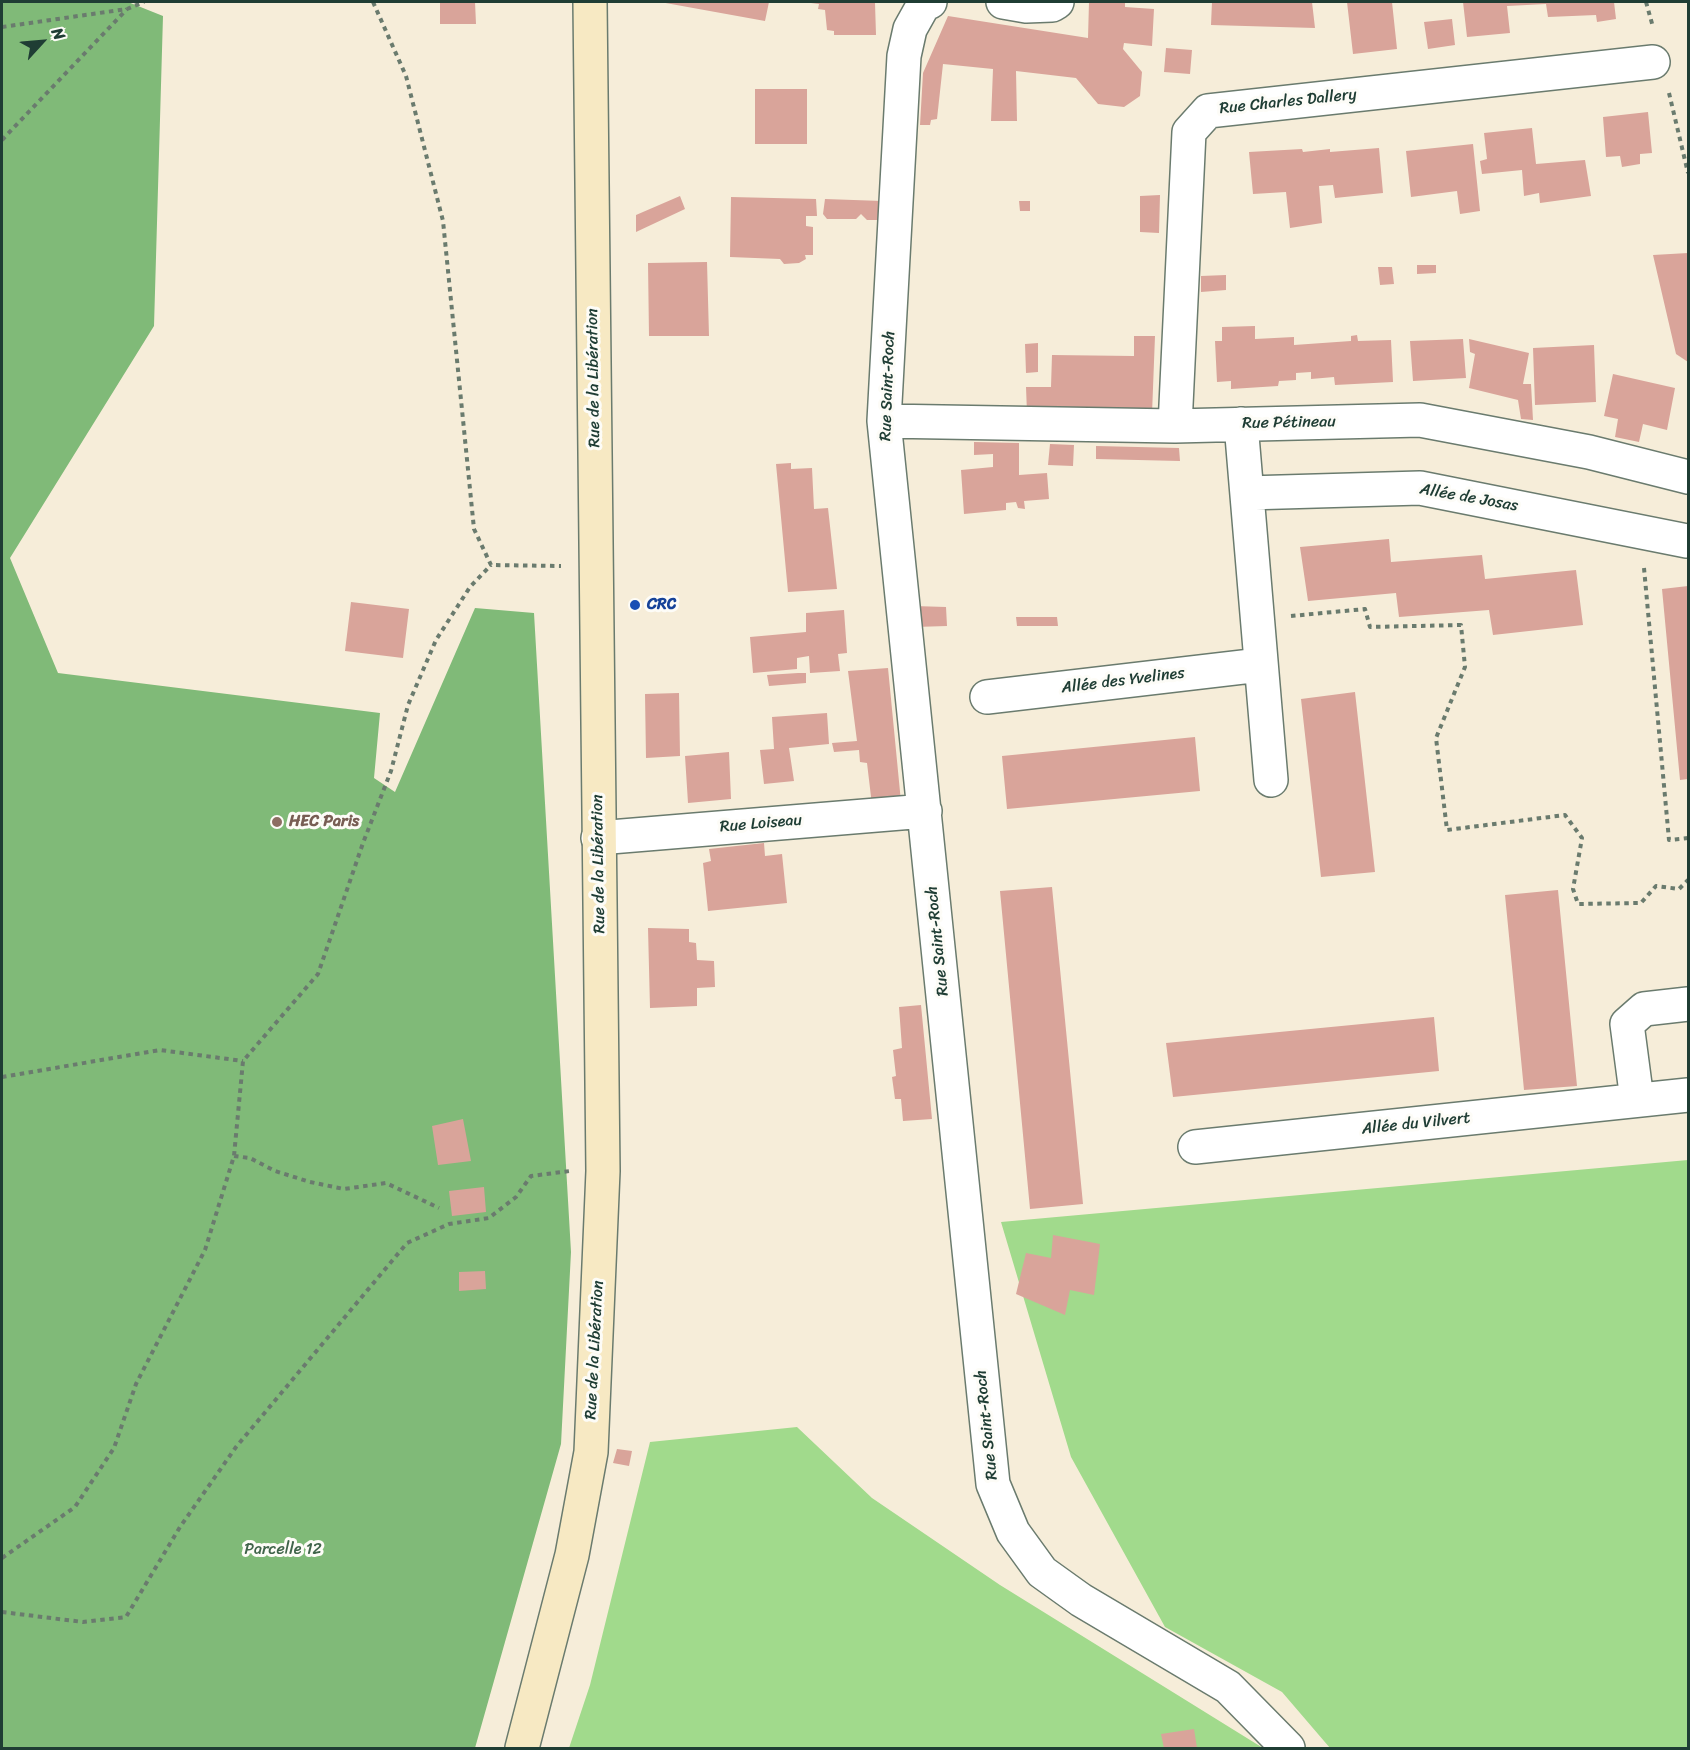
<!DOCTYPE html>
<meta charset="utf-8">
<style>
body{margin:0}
#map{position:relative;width:1690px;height:1750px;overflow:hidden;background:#f6edd9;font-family:Sriracha,sans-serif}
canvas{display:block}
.frame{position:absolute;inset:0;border:3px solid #1f3d34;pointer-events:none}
.north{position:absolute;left:12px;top:12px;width:60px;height:60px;-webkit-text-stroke:4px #fdfcf7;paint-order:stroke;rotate:64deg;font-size:16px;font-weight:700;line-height:24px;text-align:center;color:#1f3d34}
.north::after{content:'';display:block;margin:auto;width:21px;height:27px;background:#1f3d34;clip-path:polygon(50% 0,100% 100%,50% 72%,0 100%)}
</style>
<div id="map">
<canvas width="1690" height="1750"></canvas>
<div class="frame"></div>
<div class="north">N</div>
</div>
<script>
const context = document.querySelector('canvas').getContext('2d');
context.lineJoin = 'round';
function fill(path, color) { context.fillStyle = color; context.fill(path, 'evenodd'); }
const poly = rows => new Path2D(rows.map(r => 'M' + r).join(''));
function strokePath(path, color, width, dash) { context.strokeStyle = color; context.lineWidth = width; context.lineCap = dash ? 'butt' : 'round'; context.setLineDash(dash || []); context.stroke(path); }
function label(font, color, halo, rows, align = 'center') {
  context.font = font + ' Sriracha,sans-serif'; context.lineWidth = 6; context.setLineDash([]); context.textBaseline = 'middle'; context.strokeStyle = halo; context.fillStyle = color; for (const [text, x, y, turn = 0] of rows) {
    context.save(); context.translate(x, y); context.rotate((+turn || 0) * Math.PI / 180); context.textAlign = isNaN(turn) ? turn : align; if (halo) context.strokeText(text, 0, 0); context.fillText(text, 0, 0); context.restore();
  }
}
const green = poly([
 [1688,1160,1688,1748,1330,1748,1282,1692,1165,1627,1071,1457,1001,1222],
 [797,1427,872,1498,1000,1585,1263,1748,569,1748,590,1685,650,1442]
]);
const forest = poly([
 [2,2,128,2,163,16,154,326,10,558,58,673,380,713,374,778,395,792,475,608,534,613,571,1252,561,1444,475,1748,2,1748]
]);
const building = poly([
 [440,2,475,2,476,24,440,24],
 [660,2,769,2,765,21],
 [803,2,875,3,876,35,834,35,834,31,827,30,825,10,818,9,819,4],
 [1089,2,1125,2,1125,7,1154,9,1152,46,1124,43,1123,49,1142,72,1140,96,1124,107,1098,104,1076,78,1016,71,1017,121,991,121,993,69,943,64,937,119,931,120,930,125,920,125,923,73,948,16,1088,38],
 [1212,2,1312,2,1315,28,1211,25],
 [1347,2,1392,2,1397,49,1353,54],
 [1463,2,1614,2,1616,19,1597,22,1596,15,1548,17,1546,4,1507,6,1510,33,1467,37],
 [1452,19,1455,45,1428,49,1424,22],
 [1166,48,1192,50,1190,74,1164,72],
 [755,89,807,89,807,144,755,144],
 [1648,112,1652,153,1640,154,1640,164,1622,167,1620,156,1606,157,1603,117],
 [1532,128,1536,164,1585,160,1591,196,1540,203,1539,193,1524,196,1522,170,1482,174,1480,161,1487,159,1484,133],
 [1473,144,1480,211,1460,214,1457,191,1411,197,1406,151],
 [1379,148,1383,193,1335,198,1333,185,1319,186,1322,223,1290,228,1286,192,1253,194,1249,152,1302,149,1303,152,1330,149,1330,152],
 [1160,195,1159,233,1140,232,1140,196],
 [680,196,685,209,636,232,636,215],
 [731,197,816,199,817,216,806,216,806,226,813,227,813,255,805,255,806,259,799,263,784,264,780,259,730,257],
 [825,199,882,201,881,220,867,220,861,214,856,219,827,219,823,214],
 [1019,201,1030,201,1030,211,1020,211],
 [1688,253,1688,362,1676,354,1653,255],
 [707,262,709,336,649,336,648,263],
 [1417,265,1436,265,1436,273,1417,274],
 [1378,267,1392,267,1394,284,1380,285],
 [1226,275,1226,290,1201,292,1201,276],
 [1255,326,1255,339,1294,337,1294,345,1351,341,1351,336,1357,335,1358,341,1391,340,1393,382,1335,385,1334,377,1311,379,1311,372,1296,373,1296,380,1279,381,1278,386,1231,389,1231,381,1217,382,1215,341,1222,341,1222,327],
 [1134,336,1155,336,1152,414,1027,413,1026,387,1051,387,1052,355,1134,356],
 [1463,339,1466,378,1413,381,1410,341],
 [1469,339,1529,353,1523,384,1531,384,1533,420,1521,419,1518,400,1469,388,1475,354,1470,352],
 [1038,343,1038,372,1026,373,1025,344],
 [1594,345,1596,402,1535,405,1533,348],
 [1613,374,1675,388,1667,430,1643,424,1639,442,1615,437,1618,419,1604,416],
 [974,442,1019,443,1019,475,1047,473,1049,499,1024,501,1025,509,1018,508,1016,502,1006,503,1006,510,964,514,961,470,993,467,993,454,974,455],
 [1050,444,1074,445,1073,466,1048,465],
 [1096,446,1179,448,1180,461,1096,459],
 [791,463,791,469,812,468,814,509,828,508,837,589,788,592,776,464],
 [1389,539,1391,562,1482,555,1485,579,1576,570,1583,625,1493,635,1489,610,1399,617,1396,593,1308,601,1300,547],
 [1688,586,1688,779,1680,780,1662,589],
 [351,602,409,609,403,658,345,651],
 [914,606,946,607,947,626,915,627],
 [844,610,847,653,838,654,840,671,810,673,809,656,797,658,797,669,753,673,750,637,806,632,806,613],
 [1016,617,1057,617,1058,626,1017,626],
 [888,668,901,802,872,805,867,763,860,762,859,750,834,752,832,743,857,741,848,671],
 [798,673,806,673,806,683,769,686,767,675],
 [1355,692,1375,872,1321,877,1301,699],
 [679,693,680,756,646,758,645,694],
 [827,713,829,744,789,748,794,781,764,784,760,750,774,749,772,717],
 [1195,737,1200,791,1007,809,1002,756],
 [729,752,731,799,688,803,685,756],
 [764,843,765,856,782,854,787,903,708,911,703,863,711,861,709,849],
 [1052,887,1083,1204,1030,1209,1000,891],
 [1558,890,1577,1086,1524,1090,1505,895],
 [648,928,689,929,689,942,696,943,697,960,714,961,715,987,697,988,697,1006,650,1008],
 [921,1005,932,1119,903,1121,901,1099,895,1099,892,1077,896,1076,893,1050,902,1048,899,1007],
 [1434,1017,1439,1071,1173,1097,1166,1043],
 [463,1119,471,1161,438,1165,432,1126],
 [484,1187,486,1212,452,1216,449,1191],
 [1053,1235,1100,1244,1094,1295,1070,1290,1065,1315,1016,1294,1026,1253,1051,1258],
 [485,1271,486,1289,459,1291,459,1272],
 [617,1449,632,1451,629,1466,613,1463],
 [1194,1729,1197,1748,1164,1748,1161,1734]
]);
const path = poly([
 [373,2,406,76,443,221,474,529,491,565,561,566],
 [1646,2,1653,27],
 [2,27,127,9,144,2],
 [1669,93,1688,173],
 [2,140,127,9],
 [1644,568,1669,840,1688,838],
 [1291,616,1365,609,1370,627,1461,625,1465,667,1436,738,1447,830,1565,815,1582,838,1573,889,1578,904,1641,903,1656,886,1679,889,1688,880],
 [2,1077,160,1050,243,1061],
 [234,1156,250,1158,275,1171,310,1182,344,1189,386,1183,439,1208],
 [2,1558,75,1507,114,1448,136,1384,205,1250,234,1156,243,1061,318,974,363,843,391,771,408,705,436,640,470,587,491,565],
 [2,1612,83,1622,126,1617,180,1527,236,1447,407,1243,449,1224,489,1218,516,1197,531,1176,570,1171]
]);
const street = poly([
 [930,2,924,4,910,29,904,56,884,421,993,1484,1013,1532,1042,1572,1081,1600,1228,1687,1288,1748],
 [1003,2,1026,6,1052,5,1057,2],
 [884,421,1175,426,1420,420,1589,452,1688,477],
 [1241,424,1271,780],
 [1175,426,1189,132,1208,111,1653,62],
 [1247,493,1420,488,1687,541],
 [987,697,1260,665],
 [598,838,925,811],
 [1637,1100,1627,1024,1644,1009,1688,1004],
 [1195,1147,1688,1095]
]);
const secondary = poly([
 [522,1748,572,1555,591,1452,603,1171,590,2]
]);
const markers = [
 [635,605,6,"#1a4fb4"],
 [277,822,6,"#8d6e63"]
];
const streetNames = [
 ["Rue Charles Dallery",1288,102,-6],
 ["Rue de la Libération",594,378,-91],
 ["Rue Saint-Roch",888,386,-88],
 ["Rue Pétineau",1289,423,-1],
 ["Allée de Josas",1469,498,10],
 ["Allée des Yvelines",1123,681,-7],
 ["Rue Loiseau",761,824,-5],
 ["Rue de la Libération",599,864,-91],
 ["Rue Saint-Roch",938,941,-96],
 ["Allée du Vilvert",1416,1124,-6],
 ["Rue de la Libération",595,1350,-87],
 ["Rue Saint-Roch",987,1425,-96]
];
const transitNames = [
 ["CRC",647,605]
];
const educationNames = [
 ["HEC Paris",289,822]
];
const parkNames = [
 ["Parcelle 12",283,1550]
];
fill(green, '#a1da8c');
fill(forest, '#80ba78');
fill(building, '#d9a49a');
strokePath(street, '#6a7b6e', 36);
strokePath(secondary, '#6a7b6e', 36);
strokePath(path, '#6a7b6e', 4, [4.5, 4.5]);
strokePath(street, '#fff', 33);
strokePath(secondary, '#f7e9c3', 33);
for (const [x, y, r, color] of markers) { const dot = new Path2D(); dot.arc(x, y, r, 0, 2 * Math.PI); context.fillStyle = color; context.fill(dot); strokePath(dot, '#fdfcf7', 2); }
label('16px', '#1f3d34', '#fdfcf7', streetNames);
label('bold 16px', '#164399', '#fdfcf7', transitNames, 'left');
label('bold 16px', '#785e54', '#fdfcf7', educationNames, 'left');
label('16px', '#40644a', '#fdfcf7', parkNames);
</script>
